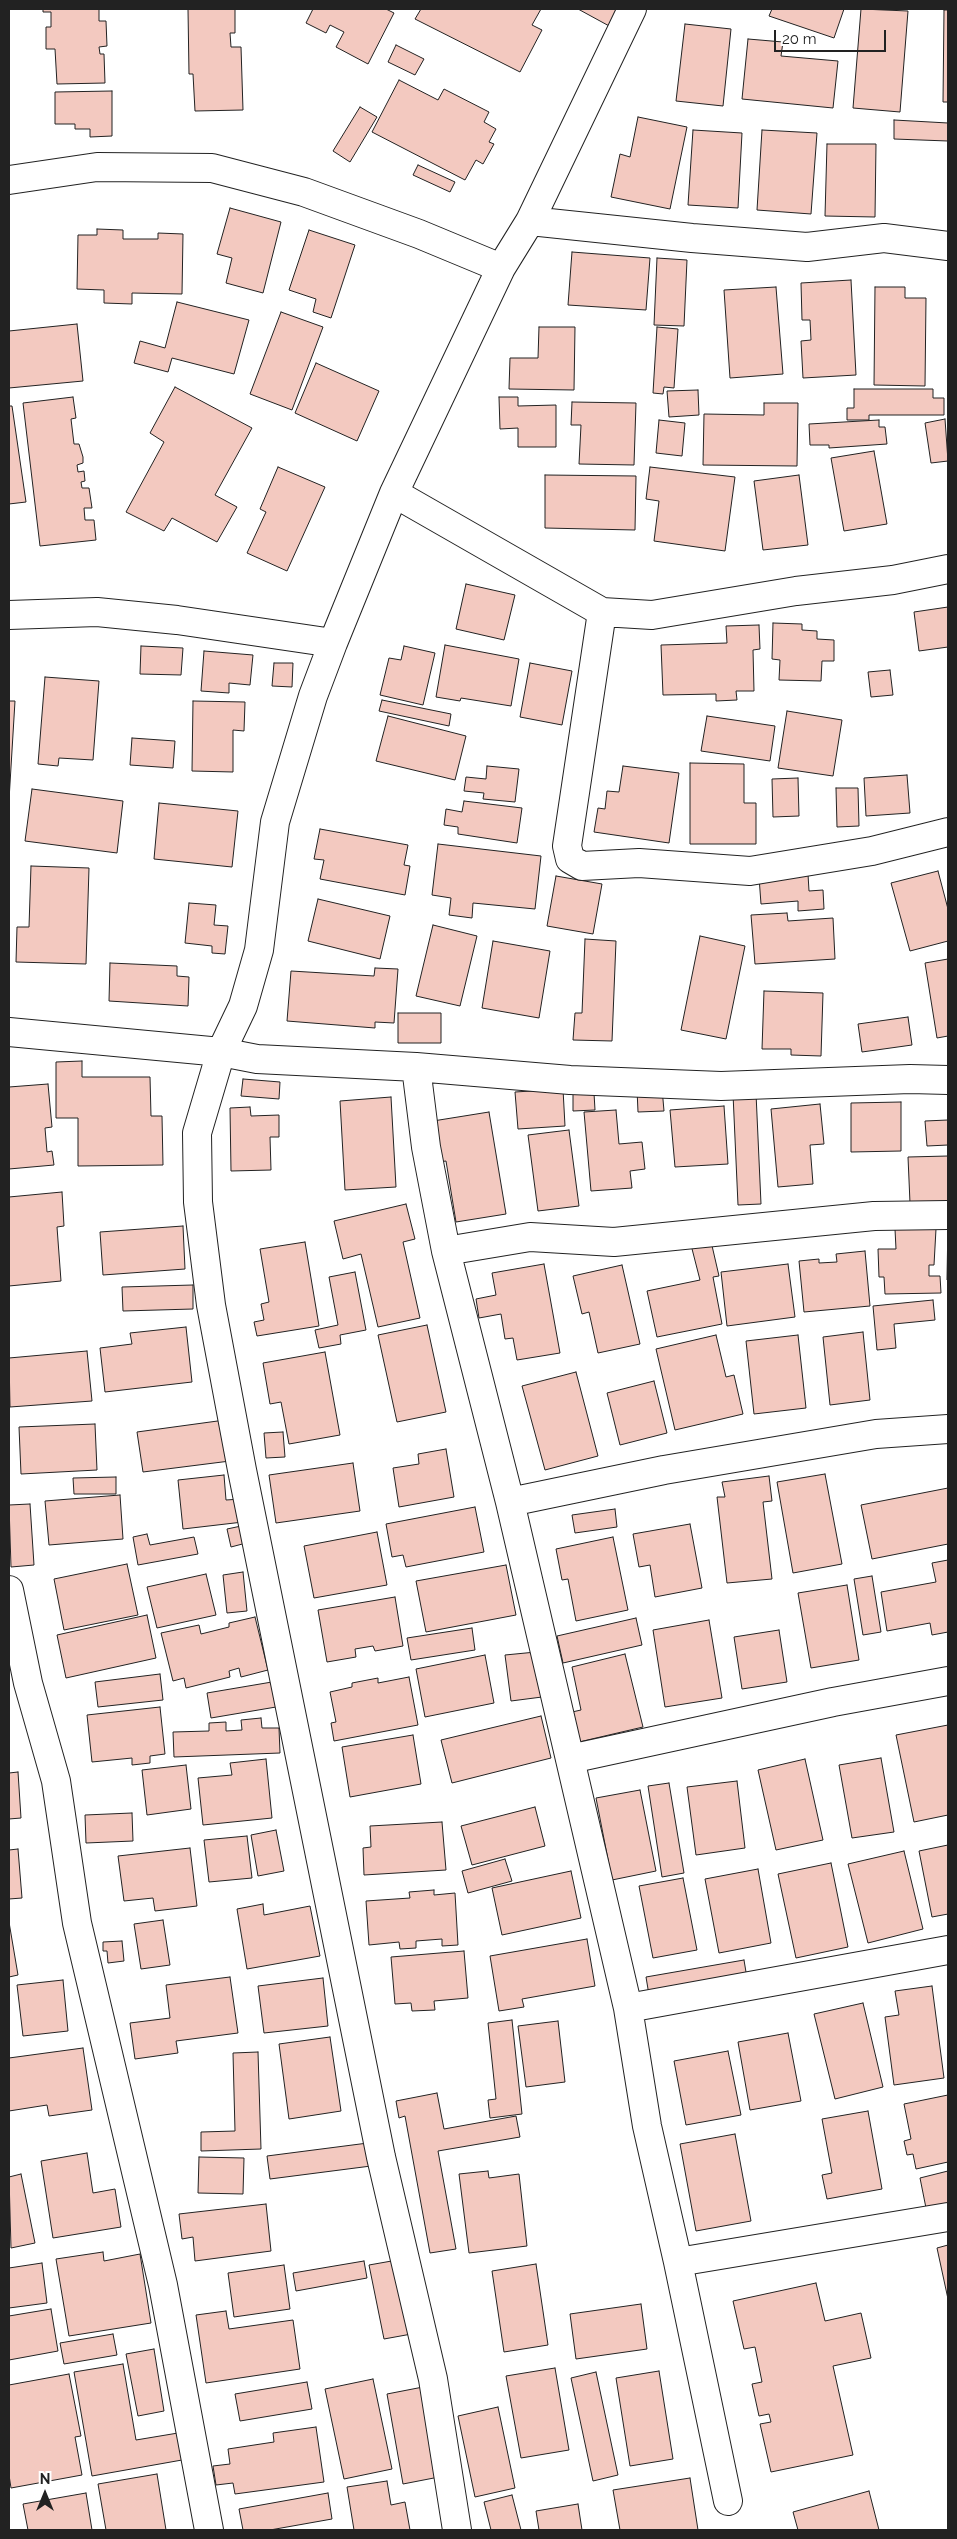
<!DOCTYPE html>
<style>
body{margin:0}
#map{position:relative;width:957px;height:2539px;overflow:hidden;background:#fff;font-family:Raleway,sans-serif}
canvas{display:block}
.frame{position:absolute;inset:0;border:10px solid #222;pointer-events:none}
.north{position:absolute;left:20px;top:2469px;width:50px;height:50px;-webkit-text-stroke:4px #fff;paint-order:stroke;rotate:0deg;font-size:14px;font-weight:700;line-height:20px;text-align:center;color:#222}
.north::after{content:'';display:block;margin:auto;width:18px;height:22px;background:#222;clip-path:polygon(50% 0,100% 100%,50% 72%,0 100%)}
.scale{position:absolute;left:774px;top:30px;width:112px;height:22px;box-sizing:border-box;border:2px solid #222;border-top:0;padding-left:6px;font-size:15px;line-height:18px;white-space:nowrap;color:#222;-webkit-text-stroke:4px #fff;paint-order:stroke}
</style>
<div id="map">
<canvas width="957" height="2539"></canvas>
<div class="frame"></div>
<div class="north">N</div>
<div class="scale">20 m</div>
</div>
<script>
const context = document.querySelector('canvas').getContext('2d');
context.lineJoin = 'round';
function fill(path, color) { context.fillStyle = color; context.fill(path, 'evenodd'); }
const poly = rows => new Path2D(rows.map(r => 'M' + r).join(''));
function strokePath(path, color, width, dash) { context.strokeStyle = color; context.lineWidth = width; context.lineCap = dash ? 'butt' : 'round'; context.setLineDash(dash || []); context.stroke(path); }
const building = poly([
 [43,9,99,9,99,21,106,21,107,46,99,47,100,54,104,54,105,83,57,84,55,49,46,49,46,27,51,27,51,12,43,12,43,9],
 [188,9,235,9,235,33,230,33,231,47,241,47,243,110,195,111,193,74,189,74,188,9],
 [313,9,386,9,394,13,368,64,336,47,344,32,330,25,326,33,306,23,313,9],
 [421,9,541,9,532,25,542,30,520,72,415,19,421,9],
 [578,9,620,9,611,27,578,9],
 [772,9,844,9,834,38,769,16,772,9],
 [861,9,908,11,900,112,853,108,861,9],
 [944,10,948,10,948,102,943,102,944,10],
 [685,24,731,29,723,106,676,101,685,24],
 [748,39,783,42,781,56,838,61,833,108,742,99,748,39],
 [396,45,424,59,415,75,388,62,396,45],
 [399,80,438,100,444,89,489,112,484,122,496,129,489,142,494,144,483,164,476,160,465,180,372,132,399,80],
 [112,91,112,136,90,137,90,129,75,129,75,124,55,124,55,92,112,91],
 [360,107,377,117,350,162,333,151,360,107],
 [638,117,687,127,670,209,611,197,620,154,630,157,638,117],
 [894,120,948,123,948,141,894,139,894,120],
 [693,130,742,133,738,208,688,205,693,130],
 [762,130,817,133,811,214,757,210,762,130],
 [827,144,876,144,875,217,825,216,827,144],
 [418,165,455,182,450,192,413,175,418,165],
 [230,208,281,222,263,293,226,283,232,258,217,254,230,208],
 [97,229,123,230,123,239,158,239,158,233,183,234,182,294,132,293,132,304,104,303,104,290,77,289,78,235,97,235,97,229],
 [309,230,355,245,331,318,313,312,316,299,289,290,309,230],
 [572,252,650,258,646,310,568,305,572,252],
 [657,258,687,260,684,326,654,325,657,258],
 [851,280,856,375,803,378,801,341,811,340,810,320,802,320,801,283,851,280],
 [776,287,783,374,730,378,724,290,776,287],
 [875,287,905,287,905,298,926,298,925,386,874,385,875,287],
 [177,302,249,320,234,374,172,358,168,372,134,363,140,341,165,348,177,302],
 [281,312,323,327,292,410,250,394,281,312],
 [77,324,83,381,9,388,9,331,77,324],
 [539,327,575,327,574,390,509,389,510,358,538,358,539,327],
 [657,327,678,329,674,388,664,387,663,394,653,393,657,327],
 [316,363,379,391,357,441,295,413,316,363],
 [175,387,252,428,215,495,237,507,217,542,172,518,164,531,126,512,164,442,150,433,175,387],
 [854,389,933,389,933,398,944,398,944,415,869,415,869,420,847,420,847,408,854,408,854,389],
 [698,390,699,415,669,417,667,391,698,390],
 [73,397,76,418,71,419,74,444,79,444,83,457,83,463,77,465,78,472,84,471,85,481,81,482,82,488,89,488,92,508,84,508,85,520,94,520,96,540,40,546,23,403,73,397],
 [499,397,518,397,518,406,556,405,556,447,518,447,518,428,500,429,499,397],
 [572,402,636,403,634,465,579,464,581,425,571,425,572,402],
 [764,403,798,403,797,466,703,465,704,414,764,415,764,403],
 [9,406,12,406,26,502,9,504,9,406],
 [945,419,948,461,931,463,925,423,945,419],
 [659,420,685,423,682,456,656,453,659,420],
 [879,420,879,427,885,427,887,444,829,448,829,445,810,445,809,424,879,420],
 [874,451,887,524,844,531,831,458,874,451],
 [278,467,325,487,287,571,247,553,266,512,260,509,278,467],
 [650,467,735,477,725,551,654,541,659,501,646,499,650,467],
 [545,475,636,476,635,530,545,528,545,475],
 [799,475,808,545,763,550,754,481,799,475],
 [466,584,515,595,504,640,456,629,466,584],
 [948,607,948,647,919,651,914,612,948,607],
 [773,623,802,624,802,630,817,631,817,639,834,640,834,661,822,661,821,681,779,680,780,660,772,659,773,623],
 [759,625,760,649,753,650,754,691,736,691,737,700,716,701,716,694,663,695,661,645,727,643,726,626,759,625],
 [445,645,519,659,511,706,461,698,460,701,436,697,445,645],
 [141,646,183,648,181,675,140,674,141,646],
 [404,646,435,653,423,705,380,695,389,658,401,660,404,646],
 [204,651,253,655,250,685,229,683,229,693,201,691,204,651],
 [274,663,293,663,292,687,272,686,274,663],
 [530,663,572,671,562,725,520,717,530,663],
 [890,670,893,695,871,697,868,672,890,670],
 [45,677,99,681,93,760,59,758,58,766,38,764,45,677],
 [382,700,451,714,449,726,379,711,382,700],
 [9,701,15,701,9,800,9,701],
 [193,701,245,702,244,731,233,730,233,772,192,771,193,701],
 [787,711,842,720,833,776,778,768,787,711],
 [388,716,466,736,455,780,376,761,388,716],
 [707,716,775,726,770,761,701,751,707,716],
 [132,738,175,741,173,768,130,765,132,738],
 [690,763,744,764,744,803,756,803,756,844,690,844,690,763],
 [487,766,519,769,515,802,483,799,484,793,464,791,466,777,486,779,487,766],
 [623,766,679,773,669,843,594,832,598,808,605,809,607,791,619,792,623,766],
 [907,775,910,813,866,816,864,778,907,775],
 [798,778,799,816,773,817,772,779,798,778],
 [836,788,858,788,859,826,837,827,836,788],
 [32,789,123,801,117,853,25,841,32,789],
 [464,801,522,808,517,843,458,834,458,827,444,825,446,809,462,812,464,801],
 [159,803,238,811,232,867,154,859,159,803],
 [320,829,408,845,404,865,410,866,405,895,320,879,324,860,314,859,320,829],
 [438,844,541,856,535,909,473,903,472,918,449,915,451,898,432,895,438,844],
 [31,866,89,868,86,964,16,962,17,927,29,927,31,866],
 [938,871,948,909,948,941,910,951,891,883,938,871],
 [808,874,809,891,823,890,824,909,798,911,798,901,761,904,759,877,808,874],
 [556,876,602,884,593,934,547,926,556,876],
 [318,899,390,916,380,959,308,941,318,899],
 [189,903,216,905,214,925,228,926,225,954,212,953,212,946,185,943,189,903],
 [787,913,788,921,833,918,835,959,755,964,751,915,787,913],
 [433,925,477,936,460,1006,416,996,433,925],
 [700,936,745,946,726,1039,681,1030,700,936],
 [585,939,616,941,612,1041,573,1040,575,1013,582,1013,585,939],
 [493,941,550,951,539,1018,482,1008,493,941],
 [948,959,948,1036,937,1038,925,963,948,959],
 [110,963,177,966,177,976,189,977,188,1006,109,1001,110,963],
 [375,968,398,969,394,1023,375,1022,375,1028,287,1021,291,971,374,976,375,968],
 [764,991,823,993,821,1056,791,1055,791,1049,762,1049,764,991],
 [398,1013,441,1013,441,1043,398,1043,398,1013],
 [908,1017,912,1045,862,1052,858,1024,908,1017],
 [82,1061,82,1077,150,1077,151,1116,162,1116,163,1165,78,1166,78,1118,56,1118,56,1062,82,1061],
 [243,1079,280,1082,279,1099,241,1096,243,1079],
 [48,1084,52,1127,45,1128,47,1152,52,1151,54,1165,9,1169,9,1087,48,1084],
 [662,1088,664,1111,638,1112,637,1089,662,1088],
 [563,1089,565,1126,518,1129,515,1092,563,1089],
 [594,1093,595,1110,573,1111,573,1094,594,1093],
 [756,1093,761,1204,738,1205,733,1094,756,1093],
 [391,1097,396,1187,345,1190,340,1101,391,1097],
 [901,1102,901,1151,851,1152,851,1103,901,1102],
 [820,1104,824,1144,810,1145,813,1184,778,1187,771,1109,820,1104],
 [724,1106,728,1164,675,1167,670,1110,724,1106],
 [250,1107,251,1116,279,1115,279,1137,270,1137,271,1170,231,1171,230,1108,250,1107],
 [616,1110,619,1144,642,1142,645,1169,630,1171,632,1188,591,1191,584,1112,616,1110],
 [489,1112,506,1214,456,1222,446,1161,439,1162,433,1121,489,1112],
 [948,1120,948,1145,927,1146,925,1121,948,1120],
 [569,1130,579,1206,538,1211,528,1135,569,1130],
 [948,1156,948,1202,910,1203,908,1157,948,1156],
 [62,1192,64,1226,57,1227,61,1281,9,1286,9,1197,62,1192],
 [406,1204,415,1239,403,1242,420,1318,378,1327,361,1254,343,1259,334,1221,406,1204],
 [948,1220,948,1280,947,1280,948,1220],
 [183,1226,185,1269,103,1275,100,1232,183,1226],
 [895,1229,936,1229,934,1265,929,1265,929,1276,940,1276,941,1293,885,1294,884,1277,879,1277,878,1249,896,1249,895,1229],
 [710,1237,719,1276,713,1277,722,1324,657,1337,647,1291,700,1280,690,1241,710,1237],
 [305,1242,319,1326,257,1336,254,1322,264,1320,261,1304,269,1302,260,1249,305,1242],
 [865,1251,870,1306,804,1312,799,1261,819,1259,819,1263,837,1262,836,1254,865,1251],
 [544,1264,560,1353,517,1360,513,1338,505,1339,501,1314,479,1318,476,1299,496,1295,492,1273,544,1264],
 [788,1264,795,1317,727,1326,721,1272,788,1264],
 [622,1265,640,1344,598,1353,589,1312,582,1314,573,1276,622,1265],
 [355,1272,366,1330,340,1335,341,1344,319,1348,315,1330,338,1325,329,1277,355,1272],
 [193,1285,193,1309,123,1311,122,1287,193,1285],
 [933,1300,935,1320,894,1324,896,1348,877,1350,873,1306,933,1300],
 [427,1325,446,1412,397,1422,378,1335,427,1325],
 [186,1327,192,1382,105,1392,100,1348,132,1344,130,1333,186,1327],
 [863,1332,870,1400,830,1405,823,1337,863,1332],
 [716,1335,726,1377,734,1375,743,1414,675,1430,656,1349,716,1335],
 [798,1335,806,1408,754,1414,746,1341,798,1335],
 [87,1351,92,1401,10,1407,9,1358,87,1351],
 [325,1352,340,1435,289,1444,281,1402,270,1404,263,1363,325,1352],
 [576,1372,598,1456,545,1470,522,1386,576,1372],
 [654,1381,667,1433,620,1445,607,1393,654,1381],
 [225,1420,230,1461,143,1472,137,1432,225,1420],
 [95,1424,97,1470,21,1474,19,1427,95,1424],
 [283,1432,285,1457,266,1458,264,1433,283,1432],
 [446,1449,454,1497,399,1507,393,1468,419,1464,418,1454,446,1449],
 [353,1463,360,1511,276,1523,269,1475,353,1463],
 [825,1474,842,1564,793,1573,777,1482,825,1474],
 [224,1475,226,1500,241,1499,243,1522,183,1529,178,1480,224,1475],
 [769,1476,772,1501,763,1502,772,1579,727,1583,717,1497,725,1497,722,1482,769,1476],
 [116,1477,116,1494,74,1494,73,1478,116,1477],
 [948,1488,948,1544,872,1559,861,1505,948,1488],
 [120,1495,123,1539,49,1545,45,1501,120,1495],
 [30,1504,34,1565,11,1567,9,1505,30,1504],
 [475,1507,484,1552,406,1567,403,1555,392,1557,386,1524,475,1507],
 [615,1509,617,1527,575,1533,572,1515,615,1509],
 [690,1524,702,1588,655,1597,650,1565,639,1567,633,1534,690,1524],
 [246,1525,250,1542,231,1547,227,1529,246,1525],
 [377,1532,387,1585,314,1598,304,1546,377,1532],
 [147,1534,150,1545,194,1537,198,1554,138,1565,133,1537,147,1534],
 [613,1537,628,1610,576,1621,568,1579,562,1580,556,1549,613,1537],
 [948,1560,948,1632,932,1635,930,1623,887,1631,881,1592,936,1582,932,1563,948,1560],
 [127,1564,138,1615,64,1630,54,1579,127,1564],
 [506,1565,516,1615,426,1632,416,1581,506,1565],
 [243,1572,247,1611,227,1613,223,1575,243,1572],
 [206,1574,216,1615,157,1628,147,1587,206,1574],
 [872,1576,881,1632,863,1635,854,1579,872,1576],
 [847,1585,859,1660,811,1668,798,1593,847,1585],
 [395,1597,403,1646,375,1651,373,1646,355,1649,356,1657,327,1662,318,1610,395,1597],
 [147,1615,156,1658,66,1678,57,1635,147,1615],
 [255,1617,268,1670,241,1677,239,1668,229,1671,230,1677,186,1688,184,1678,173,1681,161,1633,199,1625,201,1634,229,1627,229,1623,255,1617],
 [636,1618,642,1645,563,1663,557,1636,636,1618],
 [709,1620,722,1698,665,1707,653,1630,709,1620],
 [472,1628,475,1650,411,1660,407,1638,472,1628],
 [779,1630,787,1682,742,1689,734,1637,779,1630],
 [536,1652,542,1697,511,1701,505,1655,536,1652],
 [625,1654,643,1727,579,1742,572,1712,581,1710,572,1667,625,1654],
 [485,1655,494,1703,425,1717,416,1669,485,1655],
 [160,1674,163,1700,98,1707,95,1682,160,1674],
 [409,1677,418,1725,334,1741,331,1723,336,1722,330,1692,352,1687,352,1683,378,1678,378,1683,409,1677],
 [272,1682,276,1707,211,1718,207,1693,272,1682],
 [160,1707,165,1754,150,1756,150,1763,132,1765,132,1758,92,1762,87,1715,160,1707],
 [541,1716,551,1758,452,1783,441,1740,541,1716],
 [261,1718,262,1728,279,1728,280,1753,174,1757,173,1732,209,1731,209,1723,226,1722,226,1731,242,1730,241,1720,261,1718],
 [948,1725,948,1815,914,1822,896,1735,948,1725],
 [413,1735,421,1784,350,1797,342,1747,413,1735],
 [881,1758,894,1832,852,1838,839,1765,881,1758],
 [266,1759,272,1818,203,1825,198,1778,232,1775,230,1763,266,1759],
 [805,1759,823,1840,776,1850,758,1770,805,1759],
 [186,1765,191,1809,147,1815,142,1770,186,1765],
 [18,1772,21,1818,9,1819,9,1773,18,1772],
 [737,1781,745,1848,696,1855,687,1787,737,1781],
 [669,1783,684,1873,662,1877,648,1786,669,1783],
 [640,1790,656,1871,612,1880,596,1798,640,1790],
 [535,1807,545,1846,472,1865,461,1826,535,1807],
 [132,1813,133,1841,86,1843,85,1815,132,1813],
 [442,1822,446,1870,364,1875,363,1848,371,1847,370,1826,442,1822],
 [276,1830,284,1871,258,1876,251,1835,276,1830],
 [247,1836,252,1878,209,1882,204,1840,247,1836],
 [948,1845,948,1914,932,1917,919,1851,948,1845],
 [190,1848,197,1906,155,1911,153,1898,124,1901,118,1856,190,1848],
 [18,1849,22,1898,9,1899,9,1850,18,1849],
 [904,1851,923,1929,868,1943,848,1864,904,1851],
 [505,1859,512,1881,468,1893,462,1871,505,1859],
 [831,1863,848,1947,796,1958,778,1874,831,1863],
 [758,1869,771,1943,719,1953,705,1879,758,1869],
 [571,1871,581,1918,502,1935,492,1888,571,1871],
 [683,1878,697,1950,653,1958,639,1886,683,1878],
 [434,1890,434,1895,455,1893,458,1945,442,1946,442,1939,416,1941,416,1948,400,1949,399,1942,369,1945,366,1901,410,1898,409,1892,434,1890],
 [263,1904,264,1915,310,1906,320,1956,247,1969,237,1909,263,1904],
 [163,1920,170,1965,141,1969,134,1924,163,1920],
 [9,1922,18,1975,9,1977,9,1922],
 [587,1939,595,1986,522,1999,524,2007,499,2011,490,1956,587,1939],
 [122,1941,124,1961,108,1963,107,1951,103,1951,103,1942,122,1941],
 [464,1951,468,1998,434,2001,435,2010,412,2011,411,2003,395,2004,391,1957,464,1951],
 [744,1960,747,1978,649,1995,646,1977,744,1960],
 [230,1977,238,2033,176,2041,178,2053,135,2059,130,2023,170,2018,166,1985,230,1977],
 [323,1978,328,2026,264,2033,258,1986,323,1978],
 [63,1980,68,2031,23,2036,17,1985,63,1980],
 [932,1986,944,2078,894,2085,885,2017,899,2015,895,1991,932,1986],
 [863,2003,883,2087,835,2099,814,2014,863,2003],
 [512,2020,522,2114,490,2118,488,2100,496,2099,488,2023,512,2020],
 [558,2021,565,2082,526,2087,518,2026,558,2021],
 [788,2033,801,2101,750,2110,738,2042,788,2033],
 [330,2037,341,2111,289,2119,279,2044,330,2037],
 [83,2048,92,2110,49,2116,47,2105,9,2111,9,2058,83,2048],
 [728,2051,741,2115,686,2125,674,2061,728,2051],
 [258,2052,261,2149,201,2151,201,2132,235,2131,233,2053,258,2052],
 [437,2093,444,2129,516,2116,520,2137,438,2151,456,2249,430,2253,405,2116,399,2118,396,2101,437,2093],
 [948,2095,948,2162,916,2169,913,2154,907,2155,904,2141,911,2139,904,2104,948,2095],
 [868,2111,882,2189,827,2199,822,2175,832,2173,822,2119,868,2111],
 [735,2134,751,2221,696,2231,680,2144,735,2134],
 [368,2143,371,2166,270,2179,267,2156,368,2143],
 [87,2153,93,2193,115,2189,121,2227,53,2238,41,2161,87,2153],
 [199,2157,244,2158,243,2194,198,2193,199,2157],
 [488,2171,489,2178,519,2174,527,2246,469,2253,459,2174,488,2171],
 [948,2171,948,2208,927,2213,920,2178,948,2171],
 [21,2174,35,2243,11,2248,9,2177,21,2174],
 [266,2204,271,2251,195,2261,193,2237,182,2239,179,2214,266,2204],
 [948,2245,948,2299,937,2248,948,2245],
 [103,2252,104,2261,140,2254,151,2323,69,2336,56,2259,103,2252],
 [403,2259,417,2333,384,2339,369,2265,403,2259],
 [364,2261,367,2278,296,2291,293,2273,364,2261],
 [42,2263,47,2303,9,2308,9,2268,42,2263],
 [536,2264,548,2345,504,2352,492,2271,536,2264],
 [284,2265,290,2309,234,2317,228,2273,284,2265],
 [816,2283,825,2321,861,2313,871,2358,833,2366,853,2455,771,2472,760,2424,771,2422,769,2414,759,2416,752,2384,762,2382,755,2347,744,2349,733,2301,816,2283],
 [641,2304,647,2349,576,2359,570,2314,641,2304],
 [51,2309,58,2351,9,2360,9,2316,51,2309],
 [226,2311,229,2329,293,2320,300,2369,206,2383,196,2315,226,2311],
 [113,2334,117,2355,64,2364,60,2343,113,2334],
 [154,2349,164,2411,138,2416,126,2354,154,2349],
 [123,2364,136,2440,178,2433,182,2460,92,2476,74,2372,123,2364],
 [555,2368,569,2450,521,2458,506,2376,555,2368],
 [659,2371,673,2459,630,2466,616,2378,659,2371],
 [596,2372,618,2475,593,2481,571,2378,596,2372],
 [69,2374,81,2436,75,2437,82,2475,11,2488,9,2475,9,2385,69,2374],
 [373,2379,392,2469,344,2479,325,2389,373,2379],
 [307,2382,312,2409,240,2421,235,2394,307,2382],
 [423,2387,439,2477,403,2484,387,2394,423,2387],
 [498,2407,515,2488,475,2497,458,2416,498,2407],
 [316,2427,324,2482,235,2494,233,2483,216,2485,213,2466,230,2464,228,2449,274,2442,273,2433,316,2427],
 [157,2474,166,2530,106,2530,98,2484,157,2474],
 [690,2478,698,2530,620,2530,613,2490,690,2478],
 [387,2481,391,2505,405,2502,410,2530,354,2530,347,2487,387,2481],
 [869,2491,879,2530,798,2530,793,2512,869,2491],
 [86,2493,92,2530,28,2530,23,2504,86,2493],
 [328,2493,332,2519,270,2530,243,2530,239,2509,328,2493],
 [512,2495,521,2530,491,2530,484,2502,512,2495],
 [578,2504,582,2530,539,2530,536,2511,578,2504]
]);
const minor = poly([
 [9,180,97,167,212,168,304,192,419,234,501,268],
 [530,221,692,238,807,247,884,238,948,246],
 [394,493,602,612,652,615,796,591,893,580,948,569],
 [602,612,567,846,570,859,582,866,639,863,750,871,872,851,948,832],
 [9,615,97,612,177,620,333,643],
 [9,1032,221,1052,257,1059,416,1067,570,1080,721,1086,910,1079,948,1080],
 [416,1067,426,1147,446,1251,510,1502,628,2008,647,2126,678,2262,728,2501],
 [446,1251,530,1237,614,1242,874,1216,948,1215],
 [510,1502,664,1470,876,1434,948,1429],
 [9,1590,28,1683,56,1781,77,1923,163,2285,209,2530],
 [570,1759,833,1702,948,1681],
 [628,2008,948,1950],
 [678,2262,948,2217],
 [457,2530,433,2379,381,2157,242,1470,211,1305,198,1202,197,1133,221,1052,243,1006,259,950,275,822,313,696,333,643,394,493,501,268,530,221,632,9]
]);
fill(building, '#f3c9c0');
strokePath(building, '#222', 1);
strokePath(minor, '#222', 30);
strokePath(minor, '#fff', 28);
</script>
